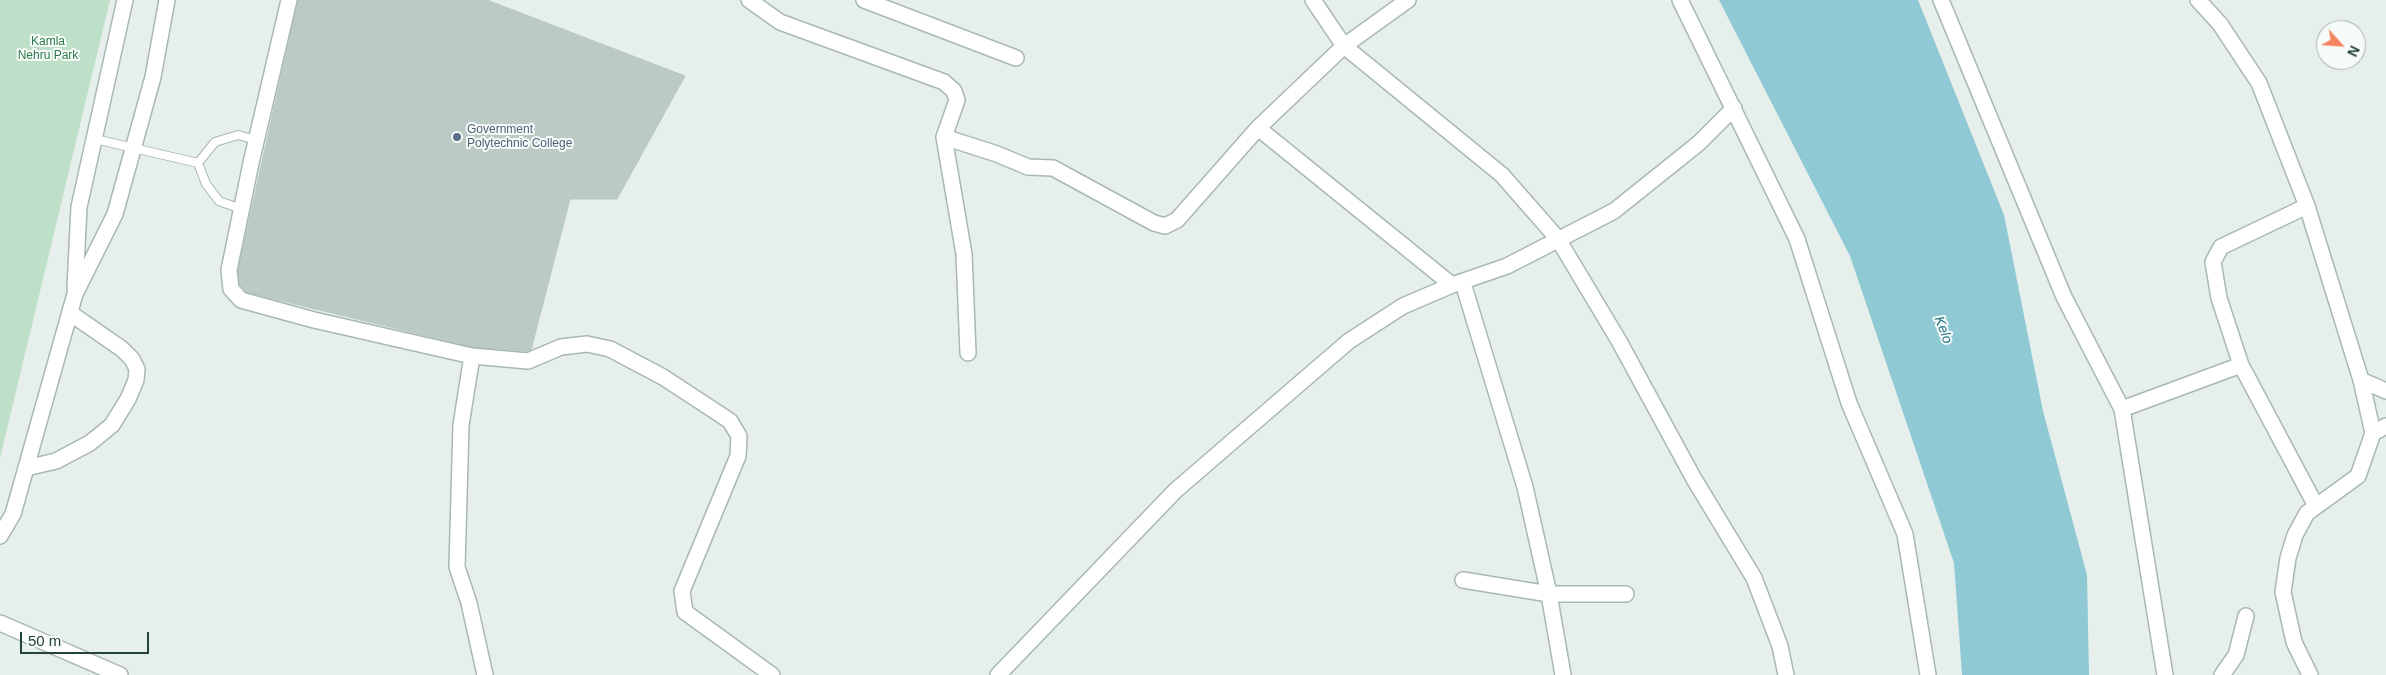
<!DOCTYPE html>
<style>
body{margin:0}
#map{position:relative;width:2386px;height:675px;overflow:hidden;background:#e6efeb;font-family:Helvetica,sans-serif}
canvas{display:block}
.north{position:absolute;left:2316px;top:20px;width:50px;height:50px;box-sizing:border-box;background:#f7fbf9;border:1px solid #a3b1ad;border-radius:50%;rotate:116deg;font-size:14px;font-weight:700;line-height:20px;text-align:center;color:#24423a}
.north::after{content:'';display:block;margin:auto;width:18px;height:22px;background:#f4845f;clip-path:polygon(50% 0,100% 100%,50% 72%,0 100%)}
.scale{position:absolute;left:20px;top:632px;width:129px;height:22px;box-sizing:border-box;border:2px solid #24423a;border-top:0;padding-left:6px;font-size:15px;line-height:18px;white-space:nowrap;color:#24423a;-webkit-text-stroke:4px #f7fbf9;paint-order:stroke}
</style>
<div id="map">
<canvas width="2386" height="675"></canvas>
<div class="north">N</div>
<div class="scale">50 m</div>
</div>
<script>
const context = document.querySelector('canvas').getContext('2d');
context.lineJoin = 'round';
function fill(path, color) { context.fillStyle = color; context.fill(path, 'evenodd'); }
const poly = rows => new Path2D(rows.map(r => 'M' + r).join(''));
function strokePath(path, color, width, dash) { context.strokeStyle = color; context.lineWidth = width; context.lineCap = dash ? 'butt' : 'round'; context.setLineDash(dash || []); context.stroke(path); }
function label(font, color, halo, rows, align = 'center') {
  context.font = font + ' Helvetica,sans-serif'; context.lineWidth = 4; context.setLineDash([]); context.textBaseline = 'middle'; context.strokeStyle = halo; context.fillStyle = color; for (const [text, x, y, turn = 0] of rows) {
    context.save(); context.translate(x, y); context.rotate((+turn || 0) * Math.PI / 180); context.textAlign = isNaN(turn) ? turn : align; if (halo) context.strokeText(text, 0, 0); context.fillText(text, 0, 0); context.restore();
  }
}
const green = poly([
 [0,0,110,0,0,458]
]);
const water = poly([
 [1719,0,1918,0,2004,215,2043,411,2087,575,2089,675,1962,675,1954,563,1850,256]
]);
const building = poly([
 [298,0,487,0,685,76,617,199,570,199,531,350,526,351,473,347,278,300,246,292,240,285,238,270,298,0]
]);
const service = poly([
 [95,139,198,163],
 [241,209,219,201,206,184,198,163,215,142,238,135,256,140]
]);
const minor = poly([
 [289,0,251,163,229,270,231,289,241,300,314,320,472,356,528,361,561,347,587,344,610,349,663,377,730,421,739,436,738,456,682,591,685,612,772,675],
 [749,0,780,22,944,82,954,91,957,100,944,137,997,154,1028,167,1053,168,1154,223,1165,226,1177,220,1258,128,1344,46,1408,0],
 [864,0,1016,58],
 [1313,0,1344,46,1502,175,1558,239,1619,341,1694,479,1754,578,1780,646,1786,675],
 [1941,0,2064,297,2122,409,2165,675],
 [1258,128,1452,285],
 [944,137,964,254,968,353],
 [2307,206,2221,247,2213,262,2219,298,2241,365,2316,506],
 [1463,283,1525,487,1549,594,1563,675],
 [472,356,461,425,457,567,469,603,485,675],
 [2361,380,2386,391],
 [2122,409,2241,365],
 [2373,433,2386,426],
 [26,468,56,461,90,443,112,425,128,399,136,380,137,369,132,359,122,349,70,313],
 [1463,580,1549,594,1626,594],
 [0,623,120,675],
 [998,675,1176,490,1349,341,1403,306,1452,285,1507,266,1614,211,1699,143,1734,108],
 [2222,675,2236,655,2246,616]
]);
const tertiary = poly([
 [1680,0,1797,239,1849,403,1905,534,1928,675],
 [2198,0,2220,24,2259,83,2307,206,2361,380,2373,433,2358,476,2307,513,2295,535,2288,558,2283,592,2294,642,2310,675],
 [75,288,79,207,125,0],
 [0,536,13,514,75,294,115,214,153,77,167,0]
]);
const markers = [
 [457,137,5,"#5c6f8a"]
];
const parkNames = [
 ["Kamla",48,42],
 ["Nehru Park",48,56]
];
const serviceNames = [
 ["Government",467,130],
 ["Polytechnic College",467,144]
];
const waterNames = [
 ["Kelo",1943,330,69]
];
fill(green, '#bfe0c8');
fill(water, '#8ec9d4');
fill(building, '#bbcac4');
strokePath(building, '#b8c9c2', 1);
strokePath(service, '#a8b8b2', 10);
strokePath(minor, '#a8b8b2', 18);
strokePath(tertiary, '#a8b8b2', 18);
strokePath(service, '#fff', 8);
strokePath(minor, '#fff', 15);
strokePath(tertiary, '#fff', 15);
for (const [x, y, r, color] of markers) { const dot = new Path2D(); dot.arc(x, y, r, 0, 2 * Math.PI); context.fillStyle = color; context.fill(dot); strokePath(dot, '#f7fbf9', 2); }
label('12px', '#2d7a4b', '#f7fbf9', parkNames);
label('12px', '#4e5e75', '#f7fbf9', serviceNames, 'left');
label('italic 14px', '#1c6f80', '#f7fbf9', waterNames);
</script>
